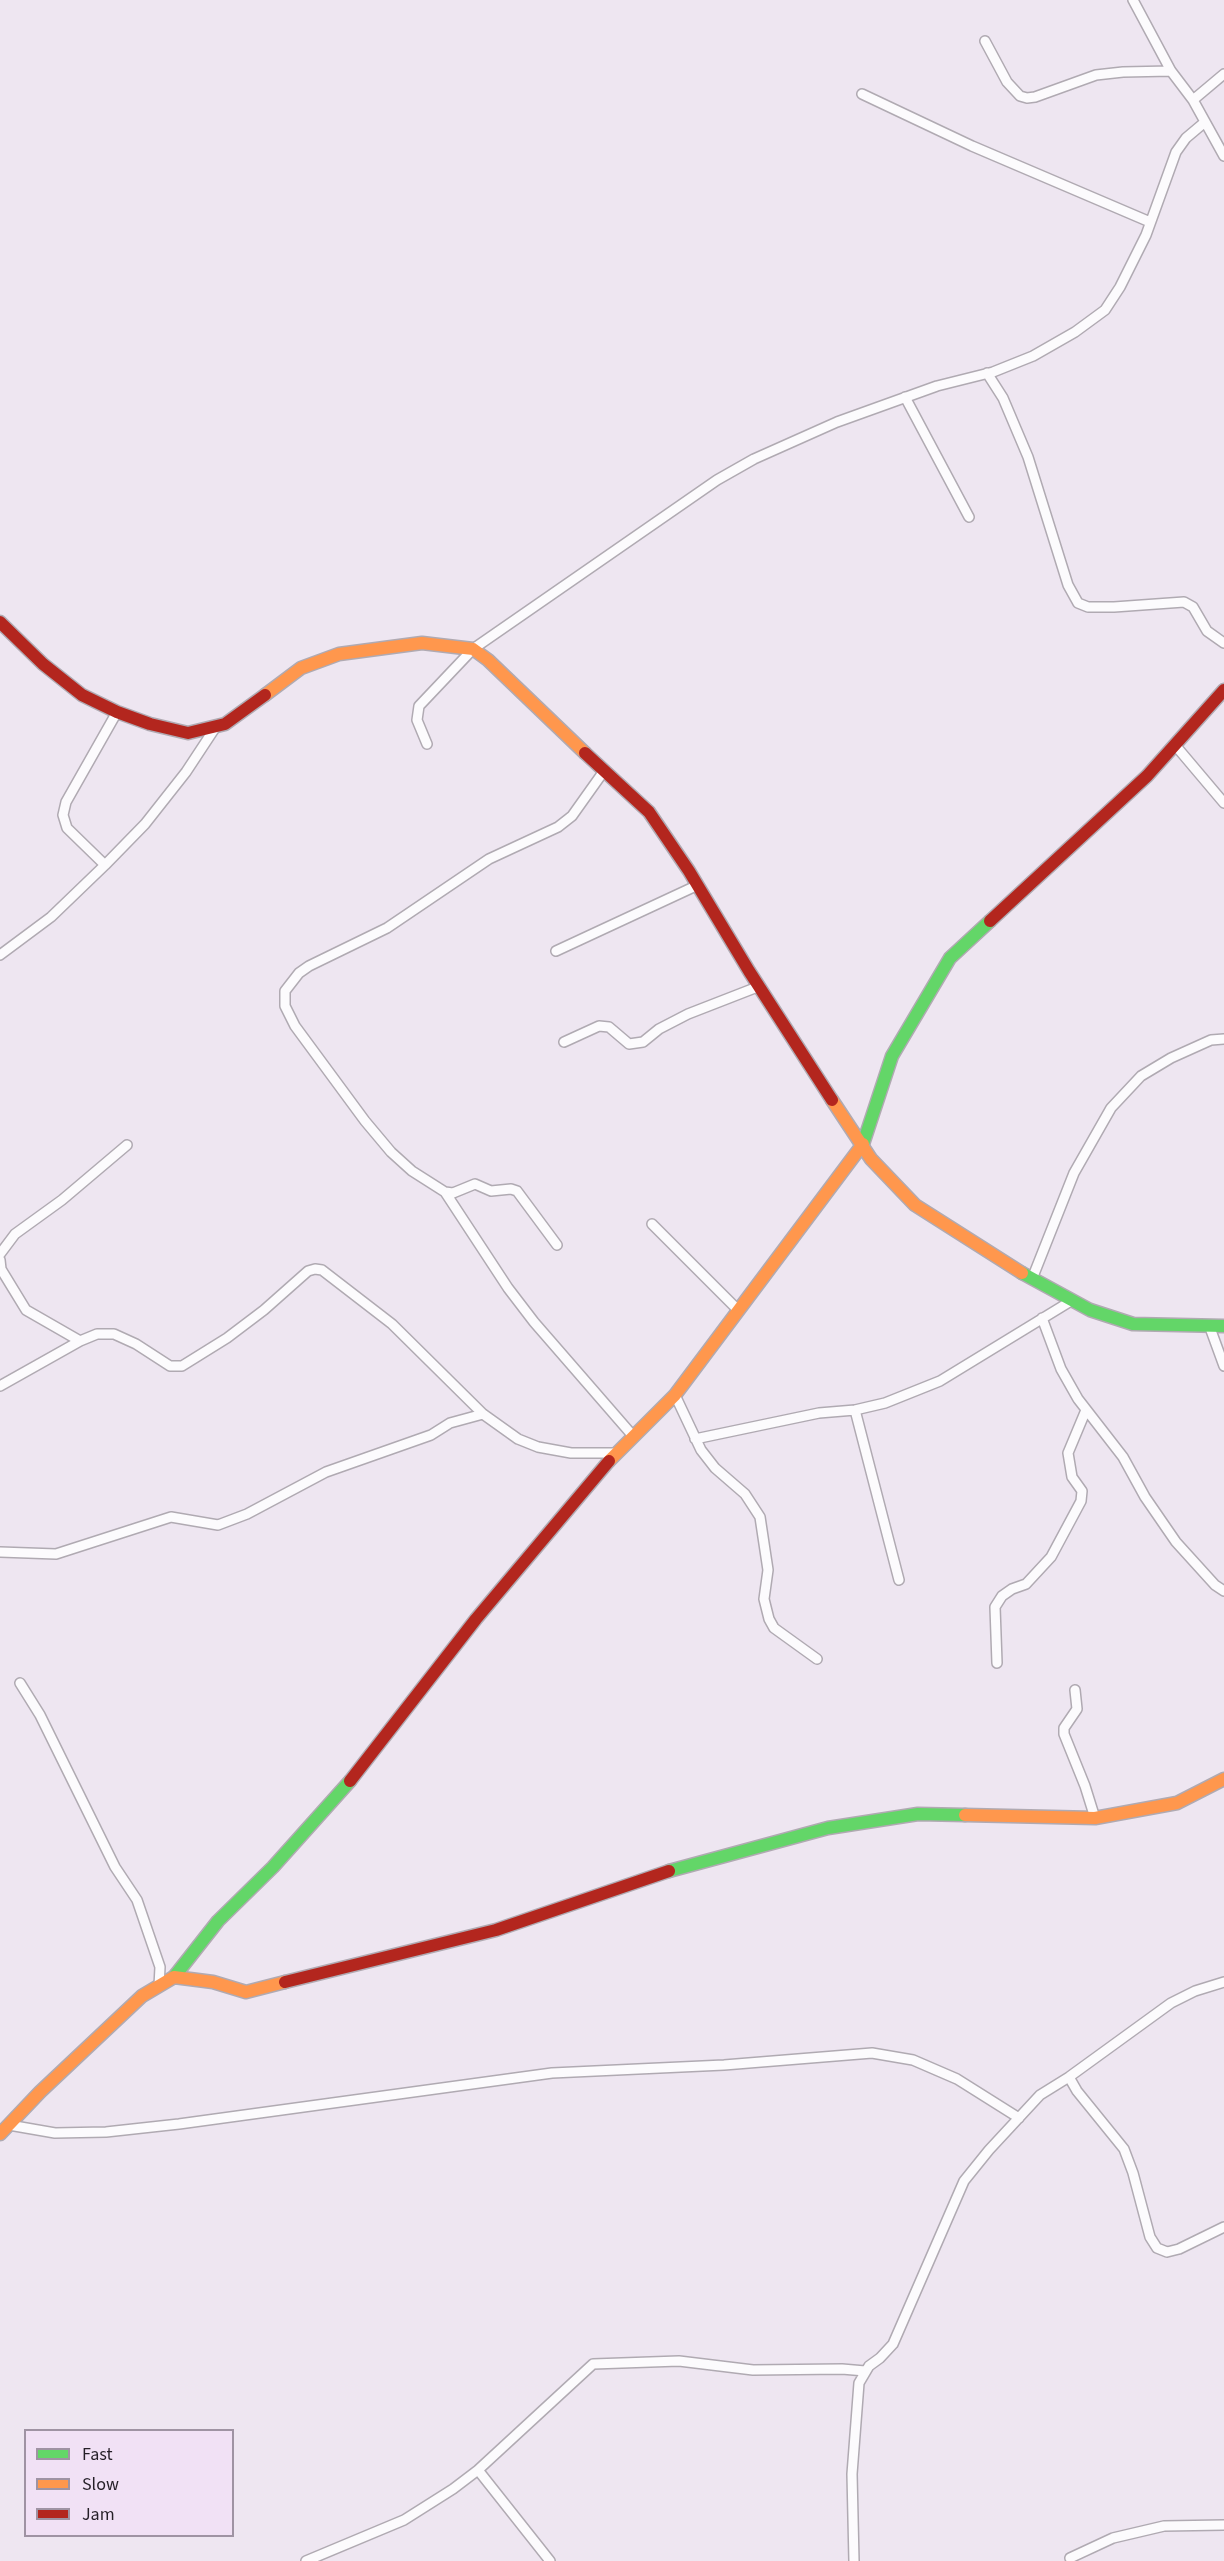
<!DOCTYPE html>
<style>
body{margin:0}
#map{position:relative;width:1224px;height:2561px;overflow:hidden;background:#eee6f1;font-family:"Source Sans 3",sans-serif}
canvas{display:block}
.legend{position:absolute;left:24px;top:2429px;width:210px;height:108px;box-sizing:border-box;background:#f1e1f5;border:2px solid #9f93a3;margin:0;padding:8px 10px;list-style:none;font-size:18px;color:#251f27}
.legend li{display:flex;align-items:center;gap:12px;height:30px}
.legend b{width:30px;border:2px solid #9f93a3}
</style>
<div id="map">
<canvas width="1224" height="2561"></canvas>
<ul class="legend">
<li><b style="height:8px;background:#63d668"></b>Fast</li>
<li><b style="height:8px;background:#ff974d"></b>Slow</li>
<li><b style="height:8px;background:#b3261e"></b>Jam</li>
</ul>
</div>
<script>
const context = document.querySelector('canvas').getContext('2d');
context.lineJoin = 'round';
const poly = rows => new Path2D(rows.map(r => 'M' + r).join(''));
function strokePath(path, color, width, dash) { context.strokeStyle = color; context.lineWidth = width; context.lineCap = dash ? 'butt' : 'round'; context.setLineDash(dash || []); context.stroke(path); }
const street = poly([
 [1133,0,1171,71,1193,100,1224,156],
 [985,41,1007,82,1020,96,1027,98,1035,97,1096,75,1123,72,1171,71],
 [862,94,972,146,1150,222],
 [1193,100,1224,74],
 [987,373,1003,398,1028,457,1068,585,1078,603,1088,607,1114,607,1184,602,1193,607,1207,631,1224,643],
 [905,397,969,517],
 [427,744,417,720,419,706,473,649,717,480,754,459,837,422,937,386,993,372,1033,356,1075,332,1105,310,1120,287,1146,235,1176,152,1186,138,1205,122],
 [1175,745,1224,803],
 [105,865,67,828,63,815,66,802,117,712],
 [556,951,698,885],
 [0,955,51,917,105,865,145,824,186,772,215,728],
 [564,1042,599,1026,609,1027,629,1044,643,1042,659,1029,688,1014,760,986],
 [445,1192,508,1288,534,1322,633,1436],
 [652,1224,737,1309],
 [557,1245,517,1191,511,1189,491,1191,475,1184,453,1193,445,1192,412,1171,391,1152,365,1121,295,1026,285,1006,285,991,299,973,309,966,387,928,489,859,558,827,572,816,604,771],
 [0,1254,15,1234,62,1200,127,1145],
 [0,1260,1,1269,26,1310,80,1341],
 [1032,1279,1074,1173,1111,1108,1141,1076,1171,1058,1211,1040,1224,1039],
 [1042,1318,1061,1369,1078,1399,1123,1457,1145,1497,1176,1542,1215,1585,1224,1591],
 [1209,1325,1224,1366],
 [0,1386,80,1341,97,1334,114,1334,136,1344,170,1366,182,1366,227,1338,264,1310,308,1271,315,1269,322,1270,392,1324,483,1414,518,1439,538,1447,571,1453,615,1453],
 [675,1395,701,1450,715,1468,745,1494,760,1517,768,1570,764,1599,769,1619,774,1628,817,1659],
 [855,1410,899,1580],
 [695,1439,819,1413,855,1410,885,1403,940,1381,1071,1301],
 [0,1552,56,1554,171,1517,218,1525,247,1514,326,1472,431,1435,450,1423,483,1414],
 [997,1663,995,1607,1002,1596,1012,1589,1026,1584,1051,1557,1081,1501,1082,1491,1072,1477,1068,1453,1086,1410],
 [20,1683,40,1715,115,1867,137,1900,160,1967,159,1986],
 [1075,1690,1077,1709,1064,1728,1064,1734,1085,1786,1095,1818],
 [1069,2077,1077,2091,1124,2149,1133,2173,1150,2237,1157,2248,1167,2252,1179,2249,1224,2227],
 [9,2125,55,2133,106,2132,179,2124,552,2073,724,2065,872,2053,913,2060,957,2079,1019,2118],
 [478,2470,550,2561],
 [1070,2558,1113,2538,1164,2526,1224,2525],
 [306,2561,404,2520,453,2489,478,2470,593,2364,679,2361,753,2370,842,2369,865,2371],
 [854,2561,852,2474,859,2383,869,2366,880,2358,893,2344,964,2181,989,2150,1040,2095,1069,2077,1171,2003,1195,1991,1224,1982]
]);
const fast = poly([
 [863,1144,892,1056,950,958,990,921],
 [1022,1273,1090,1310,1133,1324,1224,1326],
 [669,1871,828,1828,918,1814,965,1815],
 [174,1977,218,1921,273,1867,350,1781]
]);
const slow = poly([
 [265,695,301,668,339,654,422,643,473,649,488,660,585,753],
 [832,1100,871,1159,915,1205,1022,1273],
 [609,1461,675,1395,863,1144],
 [965,1815,1095,1818,1177,1803,1224,1779],
 [0,2134,40,2092,142,1996,174,1977,213,1982,246,1992,285,1982]
]);
const jam = poly([
 [0,622,43,664,82,695,117,712,150,724,188,733,225,724,265,695],
 [585,753,649,812,689,871,749,971,832,1100],
 [990,921,1147,776,1224,690],
 [350,1781,476,1619,609,1461],
 [285,1982,496,1930,669,1871]
]);
strokePath(street, '#b0aab2', 12);
strokePath(fast, '#b0aab2', 15);
strokePath(slow, '#b0aab2', 15);
strokePath(jam, '#b0aab2', 15);
strokePath(street, '#fcfbfd', 9);
strokePath(fast, '#63d668', 12);
strokePath(slow, '#ff974d', 12);
strokePath(jam, '#b3261e', 12);
</script>
